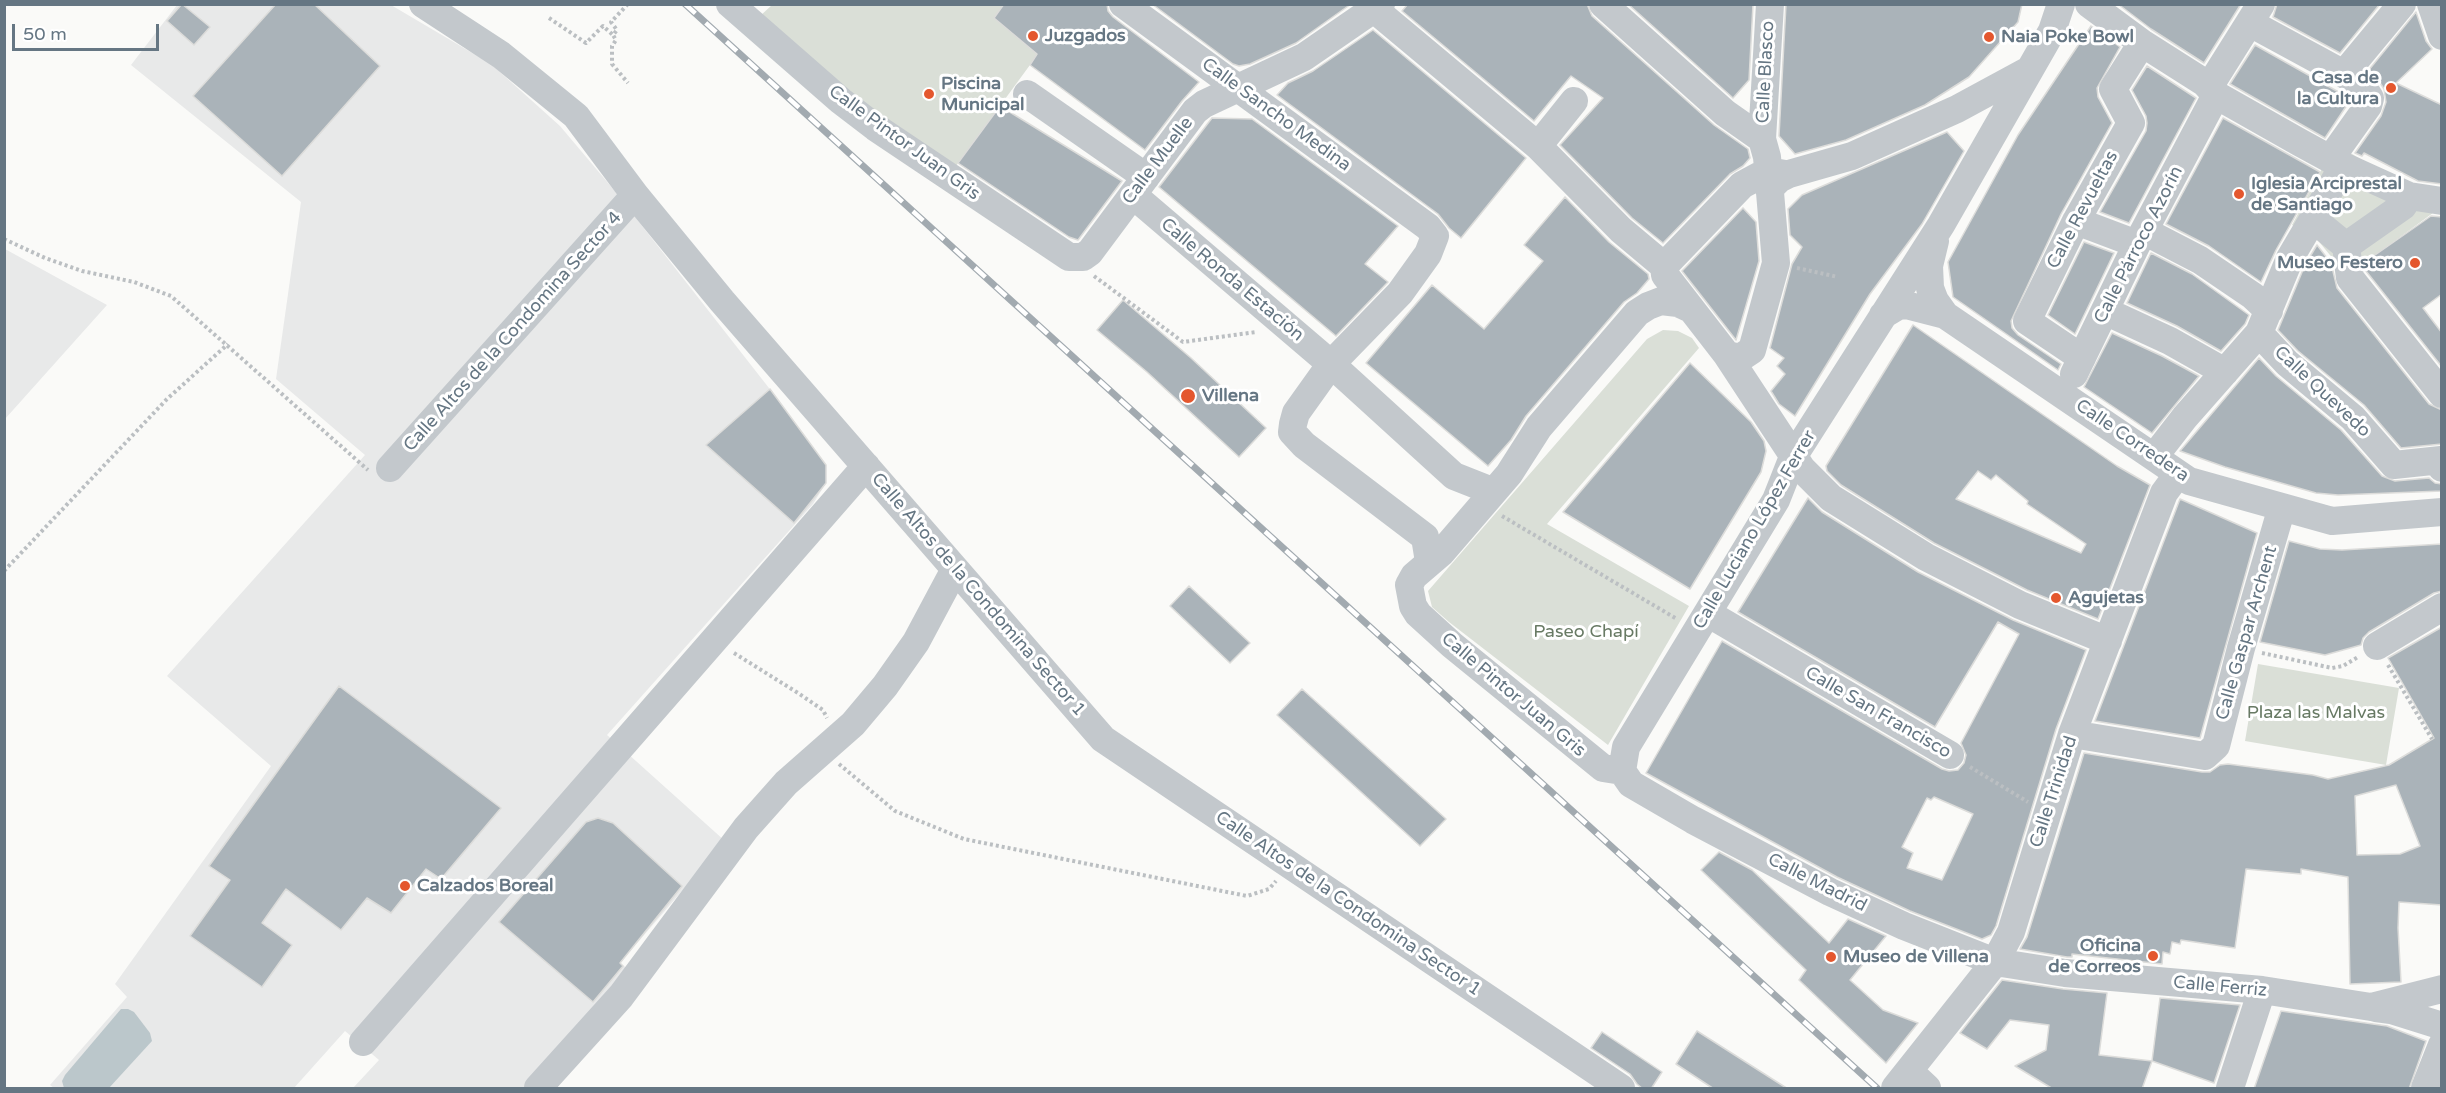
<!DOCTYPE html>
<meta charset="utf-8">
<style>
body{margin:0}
#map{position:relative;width:2446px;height:1093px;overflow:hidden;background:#fafaf8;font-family:"Varela Round",sans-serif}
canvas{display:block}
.frame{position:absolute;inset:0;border:6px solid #657683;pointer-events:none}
.scale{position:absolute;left:12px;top:24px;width:147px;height:27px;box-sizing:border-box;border:3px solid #657683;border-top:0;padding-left:8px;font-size:18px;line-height:21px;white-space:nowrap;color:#657683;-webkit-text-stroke:4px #fff;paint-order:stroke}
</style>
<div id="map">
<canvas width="2446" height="1093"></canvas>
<div class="frame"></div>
<div class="scale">50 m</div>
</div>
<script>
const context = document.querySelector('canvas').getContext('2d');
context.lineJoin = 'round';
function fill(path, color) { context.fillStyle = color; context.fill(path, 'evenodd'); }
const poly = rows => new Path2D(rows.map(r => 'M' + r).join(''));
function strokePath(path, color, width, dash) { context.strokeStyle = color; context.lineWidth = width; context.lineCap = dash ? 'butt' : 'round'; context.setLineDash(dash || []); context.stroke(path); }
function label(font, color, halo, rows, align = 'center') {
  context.font = font + ' "Varela Round",sans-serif'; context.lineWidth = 6; context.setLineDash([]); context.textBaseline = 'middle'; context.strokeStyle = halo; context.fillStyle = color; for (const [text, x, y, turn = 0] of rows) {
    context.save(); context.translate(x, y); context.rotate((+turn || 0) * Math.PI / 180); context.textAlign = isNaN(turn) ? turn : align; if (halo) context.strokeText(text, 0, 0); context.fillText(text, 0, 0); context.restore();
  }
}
const built = poly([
 [177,5,391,5,491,64,560,126,614,190,776,397,826,465,826,483,813,504,607,735,725,841,620,963,629,970,530,1088,353,1088,379,1060,345,1031,294,1088,54,1088,50,1085,127,997,115,984,271,766,167,676,365,455,276,379,301,202,131,65],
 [5,249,107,305,5,419]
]);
const green = poly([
 [772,5,1004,5,1038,54,956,166,867,110,760,16],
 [2342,148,2441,207,2347,276,2316,238,2292,225,2325,163],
 [1663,330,1678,331,1692,338,1699,348,1547,524,1689,606,1608,745,1449,622,1432,607,1428,591,1647,339],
 [2258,664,2399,688,2386,765,2245,741]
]);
const water = poly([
 [121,1009,128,1009,134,1012,150,1033,152,1041,109,1088,64,1088,62,1081,65,1075]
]);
const building = poly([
 [182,4,210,27,194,45,167,21,182,4],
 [276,4,314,4,380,66,282,176,193,96,276,4],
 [1004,4,1107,4,1108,11,1113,17,1199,82,1182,101,1145,150,1030,65,1037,54,994,18,1004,4],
 [1152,4,1351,4,1296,43,1250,64,1239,66,1233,64,1152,4],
 [1408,4,1587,4,1592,16,1714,125,1748,149,1750,158,1743,166,1730,174,1663,243,1632,218,1560,145,1603,98,1571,76,1534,121,1402,11,1408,4],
 [1628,4,1753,4,1749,80,1733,98,1628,4],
 [1786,4,2022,4,2018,22,1969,77,1925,105,1846,140,1795,154,1779,136,1786,4],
 [2118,4,2241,4,2204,63,2151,29,2118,4],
 [2277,4,2380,4,2340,53,2273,17,2277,4],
 [2416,12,2426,41,2432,49,2396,83,2442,105,2442,184,2418,181,2364,153,2362,156,2355,153,2381,116,2386,102,2384,89,2377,78,2368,71,2416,12],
 [2091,26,2120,47,2097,88,2098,97,2112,123,2061,214,2011,321,2012,328,2018,335,2061,364,2058,370,1953,297,1948,262,2018,135,2091,26],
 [1373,30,1526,158,1461,238,1449,228,1438,214,1277,95,1288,83,1313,71,1373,30],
 [2255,45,2351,99,2325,138,2230,84,2255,45],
 [2147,66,2196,98,2129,223,2100,212,2146,131,2147,123,2146,116,2132,90,2147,66],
 [1000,106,1122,181,1078,240,1069,237,958,163,1000,106],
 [1212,118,1252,119,1398,226,1365,264,1388,282,1336,336,1159,187,1212,118],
 [2223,118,2320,172,2276,250,2261,282,2209,246,2166,224,2223,118],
 [1947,132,1964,151,1922,224,1870,294,1795,416,1779,404,1771,391,1785,374,1777,366,1784,358,1770,348,1792,264,1802,247,1790,235,1788,209,1802,195,1947,132],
 [1565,197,1609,242,1648,274,1649,279,1637,293,1624,302,1526,416,1511,440,1488,466,1366,363,1432,285,1484,329,1543,261,1524,245,1565,197],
 [1743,208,1756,222,1759,261,1736,340,1682,271,1743,208],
 [2431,216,2442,217,2442,294,2423,308,2442,333,2442,367,2366,271,2365,262,2431,216],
 [2084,242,2114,253,2075,334,2048,315,2084,242],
 [2317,245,2331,263,2337,288,2429,404,2442,410,2442,444,2401,448,2364,405,2298,351,2278,330,2305,265,2317,245],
 [2151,253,2192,274,2249,315,2245,324,2221,351,2177,326,2127,303,2151,253],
 [1123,300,1191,358,1266,428,1239,457,1147,372,1097,330,1123,300],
 [1913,325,2117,466,2150,485,2098,619,2027,590,1934,543,1841,485,1827,471,1826,466,1913,325],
 [1978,471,1991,480,1996,475,2028,501,2027,504,2086,544,2081,553,1956,499,1978,471],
 [2112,333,2162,356,2199,376,2152,433,2084,387,2112,333],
 [2259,358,2276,376,2341,430,2382,476,2395,481,2429,478,2435,483,2442,484,2442,491,2338,495,2316,493,2225,467,2180,451,2259,358],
 [1690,363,1751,422,1764,441,1766,451,1761,472,1690,589,1563,512,1690,363],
 [770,389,826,465,826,483,794,523,706,445,770,389],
 [1808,498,1822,512,1918,572,2013,620,2086,650,2056,729,1996,926,1991,935,1982,939,1910,911,1837,877,1646,773,1722,641,1942,769,1949,771,1958,770,1964,763,1966,755,1961,743,2019,634,1998,622,1935,727,1738,612,1808,498],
 [1934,797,1973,814,1942,880,1907,868,1913,853,1902,847,1927,798,1931,800,1934,797],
 [2180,499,2257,533,2200,738,2095,721,2180,499],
 [2289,541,2320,549,2342,550,2442,544,2442,591,2434,593,2369,632,2363,638,2361,645,2325,655,2260,642,2289,541],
 [1189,586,1250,643,1230,663,1170,606,1189,586],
 [2442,627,2442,905,2399,902,2398,928,2401,982,2350,984,2348,877,2301,869,2301,874,2246,869,2235,948,2181,940,2180,944,2172,942,2170,954,2163,952,2162,964,2072,954,2072,957,2067,957,2020,949,2027,937,2084,753,2202,772,2210,772,2220,765,2228,764,2313,775,2328,779,2389,765,2434,738,2388,658,2442,627],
 [2396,785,2420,846,2400,854,2357,855,2355,796,2396,785],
 [339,686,501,808,441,879,426,869,391,913,367,898,341,930,286,889,262,923,292,945,262,987,190,936,230,880,209,866,339,686],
 [1302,689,1446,819,1420,846,1277,715,1302,689],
 [598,818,613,823,682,886,620,963,623,966,593,1002,499,922,586,822,598,818],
 [1719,852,1752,870,1829,943,1848,919,1886,936,1850,980,1883,1010,1918,1023,1886,1063,1799,980,1806,970,1701,870,1719,852],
 [2002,980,2063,989,2107,993,2099,1055,2152,1061,2142,1089,2053,1089,2015,1066,2046,1050,2049,1025,2010,1020,1987,1049,1960,1033,2002,980],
 [2160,998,2240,1005,2214,1083,2152,1061,2160,998],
 [2281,1011,2387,1026,2426,1041,2409,1089,2254,1089,2281,1011],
 [1697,1031,1788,1089,1714,1089,1676,1064,1697,1031],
 [1602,1032,1662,1072,1651,1089,1643,1089,1637,1084,1630,1074,1591,1048,1602,1032]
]);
const path = poly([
 [628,4,611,22,617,30,613,35,616,40,612,46,612,64,628,83],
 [549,18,586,43,603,26,613,35],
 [4,239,45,258,82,271,134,282,171,296,368,470],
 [1797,268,1838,277],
 [1094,276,1183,342,1256,332],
 [1502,516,1677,619],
 [4,571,167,399,228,344],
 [734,653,798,693,823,710,827,718],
 [2262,653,2332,668,2343,666,2358,657],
 [2388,665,2432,739],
 [839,764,895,811,964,839,1247,896,1269,889,1276,881],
 [1970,767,2028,802]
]);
const minor = poly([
 [423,4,501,55,576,116,635,195,722,301,1103,739,1621,1088],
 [730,4,841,101,875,127,1069,257,1083,257,1090,252,1195,111,1204,104,1304,57,1381,4],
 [1123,4,1428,227,1435,236,1428,254,1400,293,1331,364,1296,413,1293,424,1292,432,1304,445,1425,537,1429,562],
 [1368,4,1538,146,1621,230,1664,266,1665,275,1727,355,1802,469,1831,498,1926,557,2020,605,2108,641],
 [1603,4,1725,113,1762,139],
 [2089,4,2142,43,2205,83,2216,95,2299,142,2343,166,2409,196,2442,201],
 [2431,4,2442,36],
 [2250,23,2344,74],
 [2209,87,2261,4],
 [1027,94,1146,177],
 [1538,146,1574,101],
 [2331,158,2368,106,2370,98,2363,87,2344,74,2402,4],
 [2343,166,2313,219,2346,246,2403,206,2409,196],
 [1769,189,1779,179,1789,174,1852,156,1957,109,2029,70],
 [1133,195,1331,364,1454,476,1492,491],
 [2076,221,2137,244],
 [2144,231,2200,260,2253,296,2269,311],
 [1935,241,1929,266,1930,288,1935,301,1945,315],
 [2346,246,2350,278,2442,394],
 [1664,266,1742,185,1768,171,1785,174],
 [1691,309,1678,303,1661,301,1648,306,1637,313,1539,427,1509,474,1442,552,1414,576,1409,585,1413,606,1418,614,1452,645,1603,768,1622,771,1631,784,1693,820,1830,892,1904,926,1995,962,2065,973,2262,990,2371,1007,2442,989],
 [2105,311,2170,341,2225,372],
 [1883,315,1898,306,1906,305,1945,315,2189,481,2332,521,2442,512],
 [2259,333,2287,363,2353,418,2394,465,2441,460,2442,468],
 [1727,355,1740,358,1752,350,1776,263,1767,157,1762,139,1770,4],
 [2082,358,2027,321,2076,221,2131,123,2113,89,2142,43],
 [2074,374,2137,244,2216,95],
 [2154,457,2185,417,2259,333,2290,258,2313,219],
 [390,468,635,195],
 [1709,614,1950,755],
 [2377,646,2442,607],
 [2072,734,2205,756,2216,746,2241,648,2282,507],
 [1622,771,1626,747,1776,500,1793,457,1941,225,2052,31,2061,4],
 [2376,1008,2391,1010,2442,1026],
 [363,1042,866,466],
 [1909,1071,1927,1088],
 [538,1088,621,996,746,828,786,783,853,724,885,686,916,642,955,569],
 [1895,1088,1995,962,2011,932,2072,734,2164,493,2178,474],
 [2230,1088,2262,990],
 [2425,1088,2442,1045]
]);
const rail = poly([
 [685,4,1877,1088]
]);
const markers = [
 [1033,36,6,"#e4572e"],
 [1989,37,6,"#e4572e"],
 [2391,88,6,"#e4572e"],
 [929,94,6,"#e4572e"],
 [2239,194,6,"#e4572e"],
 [2415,263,6,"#e4572e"],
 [1188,396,8,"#e4572e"],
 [2056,598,6,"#e4572e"],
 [405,886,6,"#e4572e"],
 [2153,956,6,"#e4572e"],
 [1831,957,6,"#e4572e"]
];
const poiNames = [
 ["Juzgados",1045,36],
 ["Naia Poke Bowl",2001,37],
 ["Casa de",2379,78,"right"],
 ["la Cultura",2379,99,"right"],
 ["Piscina",941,84],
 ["Municipal",941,105],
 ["Iglesia Arciprestal",2251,184],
 ["de Santiago",2251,205],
 ["Museo Festero",2403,263,"right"],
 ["Villena",1202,396],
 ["Agujetas",2068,598],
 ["Calzados Boreal",417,886],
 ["Oficina",2141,946,"right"],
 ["de Correos",2141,967,"right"],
 ["Museo de Villena",1843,957]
];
const streetNames = [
 ["Calle Blasco",1766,72,-87],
 ["Calle Sancho Medina",1276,115,36],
 ["Calle Pintor Juan Gris",904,143,36],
 ["Calle Muelle",1158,161,-53],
 ["Calle Revueltas",2083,210,-62],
 ["Calle Párroco Azorín",2139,245,-63],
 ["Calle Ronda Estación",1232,280,40],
 ["Calle Altos de la Condomina Sector 4",513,332,-48],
 ["Calle Quevedo",2322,392,43],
 ["Calle Corredera",2132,441,34],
 ["Calle Luciano López Ferrer",1755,530,-60],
 ["Calle Altos de la Condomina Sector 1",978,595,49],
 ["Calle Gaspar Archent",2247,633,-74],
 ["Calle Pintor Juan Gris",1513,695,40],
 ["Calle San Francisco",1878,713,30],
 ["Calle Trinidad",2054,792,-72],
 ["Calle Madrid",1817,883,27],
 ["Calle Altos de la Condomina Sector 1",1348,904,34],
 ["Calle Ferriz",2220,987,5]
];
const parkNames = [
 ["Paseo Chapí",1586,632],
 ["Plaza las Malvas",2316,713]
];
fill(built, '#e8e9e9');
fill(green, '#dadfd7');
fill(water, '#bbc7cb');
fill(building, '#aab3b9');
strokePath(building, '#dcdcda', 1.5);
strokePath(path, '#bbbfc2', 4, [3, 3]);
strokePath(minor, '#c3c8cc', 28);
strokePath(rail, '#a2aab0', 7);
strokePath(rail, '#fff', 4.5, [14]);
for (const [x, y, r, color] of markers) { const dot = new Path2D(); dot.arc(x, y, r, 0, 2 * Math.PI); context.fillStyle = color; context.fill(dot); strokePath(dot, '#fff', 2); }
label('bold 18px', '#657683', '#fff', poiNames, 'left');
label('18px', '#657683', '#fff', streetNames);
label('18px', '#687a64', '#fff', parkNames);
</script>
